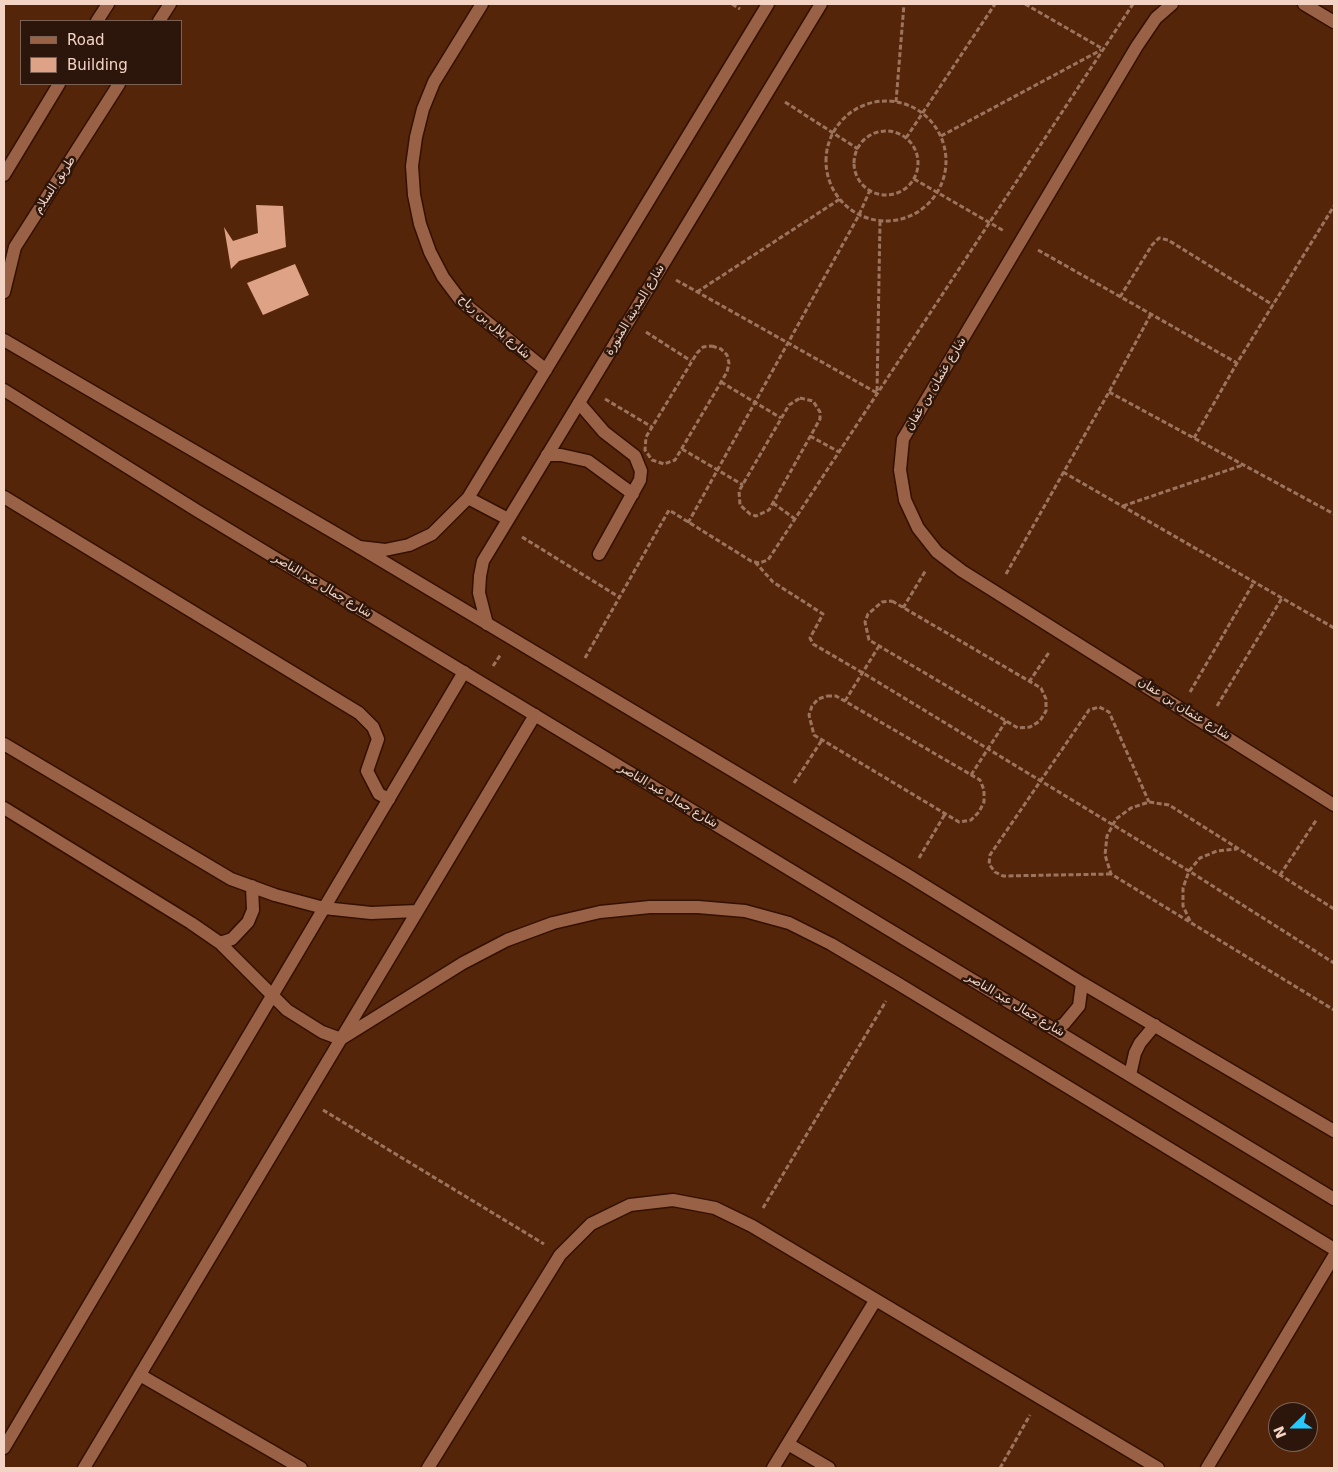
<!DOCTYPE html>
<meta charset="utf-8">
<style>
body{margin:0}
#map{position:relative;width:1338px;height:1472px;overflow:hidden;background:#552509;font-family:"DejaVu Sans",sans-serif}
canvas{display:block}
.frame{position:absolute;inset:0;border:5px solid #f3d3c4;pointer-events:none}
.legend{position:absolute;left:20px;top:20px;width:162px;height:65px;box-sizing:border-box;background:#2c160b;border:1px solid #7c6255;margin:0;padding:6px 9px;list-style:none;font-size:15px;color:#f3d3c4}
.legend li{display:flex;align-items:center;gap:10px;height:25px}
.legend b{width:25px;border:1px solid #7c6255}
.north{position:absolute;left:1268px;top:1402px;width:50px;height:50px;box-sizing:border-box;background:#2c160b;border:1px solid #7c6255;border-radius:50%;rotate:248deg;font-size:14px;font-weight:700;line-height:20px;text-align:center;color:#f3d3c4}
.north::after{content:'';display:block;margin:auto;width:18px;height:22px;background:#26c9fe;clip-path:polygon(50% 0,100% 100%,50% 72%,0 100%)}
</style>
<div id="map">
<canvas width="1338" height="1472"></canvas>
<div class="frame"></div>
<ul class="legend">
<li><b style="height:6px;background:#996247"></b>Road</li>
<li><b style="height:14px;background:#dea386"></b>Building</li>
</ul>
<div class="north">N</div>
</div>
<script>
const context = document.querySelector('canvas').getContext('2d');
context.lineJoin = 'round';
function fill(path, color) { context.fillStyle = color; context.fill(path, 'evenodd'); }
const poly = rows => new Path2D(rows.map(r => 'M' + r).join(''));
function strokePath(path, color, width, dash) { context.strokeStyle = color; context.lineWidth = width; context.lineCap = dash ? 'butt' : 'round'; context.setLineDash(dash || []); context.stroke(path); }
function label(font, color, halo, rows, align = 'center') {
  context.font = font + ' "DejaVu Sans","Noto Naskh Arabic",sans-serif'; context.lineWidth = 5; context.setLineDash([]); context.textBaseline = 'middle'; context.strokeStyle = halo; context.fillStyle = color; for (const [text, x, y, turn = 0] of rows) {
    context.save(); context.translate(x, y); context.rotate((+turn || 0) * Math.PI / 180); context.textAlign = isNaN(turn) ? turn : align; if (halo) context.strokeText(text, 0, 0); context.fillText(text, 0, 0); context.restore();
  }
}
const building = poly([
 [256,205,283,206,286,247,239,261,231,269,224,227,233,241,258,233],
 [295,264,309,295,263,315,247,283]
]);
const path = poly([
 [732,4,740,9],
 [1025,4,1103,49],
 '826 161a60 60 0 1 1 120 0a60 60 0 1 1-120 0Z',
 [785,102,858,149],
 [896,102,904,4],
 '854 163a32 32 0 1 1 64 0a32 32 0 1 1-64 0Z',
 [941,136,1101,50],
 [906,138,995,4],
 [914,179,1004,231],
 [1038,250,1237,363],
 [676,280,877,393,880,221],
 [697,292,840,199],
 [1120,297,1152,245,1159,238,1168,240,1273,305],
 [646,332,691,361],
 [712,346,721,349,727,355,729,363,727,372,675,460,664,464,652,460,645,450,646,437,697,353,703,347,712,346],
 [721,382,781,418],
 [1109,392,1334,514],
 [800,398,813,401,820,412,820,419,769,510,756,516,750,514,740,505,739,491,789,405,800,398],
 [605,399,652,427],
 [810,436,839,452],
 [1194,438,1237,363,1334,206],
 [682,449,743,485],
 [1063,472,1334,628],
 [773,503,795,519],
 [1123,506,1243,465],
 [688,523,859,215,870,190],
 [522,537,619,597],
 [755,562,773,582,823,614,810,638,813,644,863,673,1189,871,1334,963],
 [1006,574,1109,392,1151,314],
 [892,601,1041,688,1046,699,1046,711,1040,721,1030,727,1018,728,869,640,865,622,868,614,882,602,892,601],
 [903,608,926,570],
 [585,658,669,510,751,561,759,563,768,560,1133,4],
 [493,666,501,654],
 [1029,682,1050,651],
 [1190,692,1254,582],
 [827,696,836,696,980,780,984,790,984,802,979,812,971,820,959,822,814,735,809,715,812,706,818,699,827,696],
 [845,701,879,646],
 [1217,706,1282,598],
 [971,775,1006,721],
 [794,783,822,740],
 [919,858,945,814],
 [1111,874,1003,876,995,872,989,864,990,855,1089,710,1099,707,1109,712,1149,802],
 [1280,875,1317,819],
 [1334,909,1169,805,1149,802,1131,808,1116,819,1107,836,1105,855,1111,874,1334,1010],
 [1190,921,1183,906,1183,888,1189,871,1200,858,1217,851,1237,849],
 [323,1110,544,1244],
 [763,1208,886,1001],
 [1000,1468,1030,1415]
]);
const lane = poly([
 [579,403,604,432,635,456,641,471,640,480,599,554],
 [547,455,561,455,588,461,633,494],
 [4,497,359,713,373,727,378,739,367,771,379,794,389,799]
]);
const street = poly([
 [482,4,434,82,423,109,416,137,412,166,414,195,420,224,430,252,443,277,461,301,546,370],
 [1172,4,1156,18,1137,46,903,439,900,470,905,500,918,528,937,552,962,571,1334,805],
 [1304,4,1334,22],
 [97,21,108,4],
 [159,21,170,4],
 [4,175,59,84],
 [4,292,15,247,119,84],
 [468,498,508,519],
 [359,547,385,550,409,545,432,534,468,498,768,4],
 [487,624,479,593,480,576,483,561,821,4],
 [4,744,231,879,275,895,324,908,371,913,417,911],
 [4,808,191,923,220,943,287,1010,322,1032,341,1039,463,963,507,940,553,923,600,912,650,907,698,907,745,911,789,923,831,944,897,983,1334,1249],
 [220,943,232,939,248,922,253,910,252,886],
 [140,1375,301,1468],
 [788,1444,829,1468],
 [4,1448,464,672],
 [84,1468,535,715],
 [428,1468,560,1255,591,1224,630,1205,673,1200,715,1208,752,1226,1158,1468],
 [773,1468,875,1301],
 [1207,1468,1334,1256]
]);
const secondary = poly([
 [4,340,359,547,909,876,1082,983,1334,1131],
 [4,390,196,510,1334,1199],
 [1054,1029,1064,1024,1079,1006,1082,983],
 [1130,1075,1135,1053,1140,1043,1155,1025]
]);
const streetNames = [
 ["طريق السلام",55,185,-57],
 ["شارع المدينة المنورة",635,310,-59],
 ["شارع بلال بن رباح",494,327,41],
 ["شارع عثمان بن عفان",936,384,-59],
 ["شارع جمال عبد الناصر",322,586,31],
 ["شارع عثمان بن عفان",1184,709,32],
 ["شارع جمال عبد الناصر",668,796,31],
 ["شارع جمال عبد الناصر",1015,1005,31]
];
fill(building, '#dea386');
strokePath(lane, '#341000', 15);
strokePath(street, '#341000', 15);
strokePath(secondary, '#341000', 15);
strokePath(path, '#9c745e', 3, [5, 2.5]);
strokePath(lane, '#996247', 12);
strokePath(street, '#996247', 12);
strokePath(secondary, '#996247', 12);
label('12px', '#f3d3c4', '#2c160b', streetNames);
</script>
